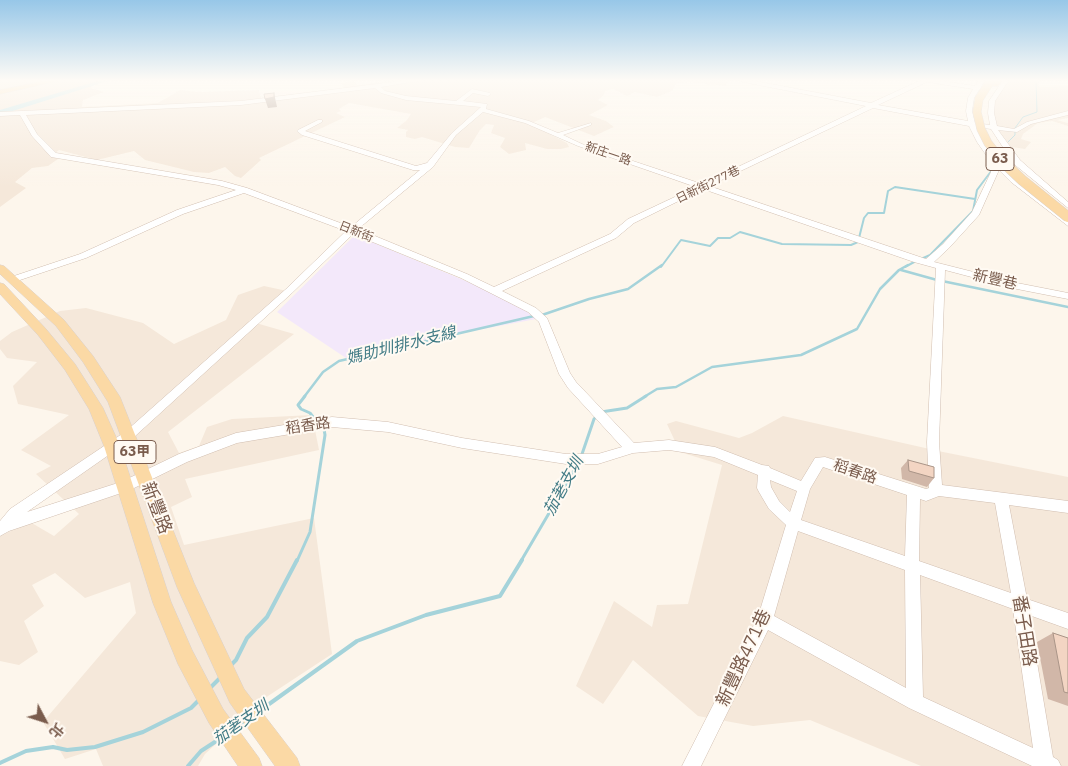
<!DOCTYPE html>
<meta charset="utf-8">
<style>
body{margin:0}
#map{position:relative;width:1068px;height:766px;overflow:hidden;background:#fdf6ec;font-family:"IBM Plex Sans","Noto Sans TC",sans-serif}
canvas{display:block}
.north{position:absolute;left:20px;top:696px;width:50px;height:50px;-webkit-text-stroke:4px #fffaf3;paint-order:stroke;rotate:130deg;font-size:14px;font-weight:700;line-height:20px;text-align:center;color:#7a5c4d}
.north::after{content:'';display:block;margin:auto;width:18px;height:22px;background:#7a5c4d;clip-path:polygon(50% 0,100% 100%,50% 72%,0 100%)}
</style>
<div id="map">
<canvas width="1068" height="766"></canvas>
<div class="north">北</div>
</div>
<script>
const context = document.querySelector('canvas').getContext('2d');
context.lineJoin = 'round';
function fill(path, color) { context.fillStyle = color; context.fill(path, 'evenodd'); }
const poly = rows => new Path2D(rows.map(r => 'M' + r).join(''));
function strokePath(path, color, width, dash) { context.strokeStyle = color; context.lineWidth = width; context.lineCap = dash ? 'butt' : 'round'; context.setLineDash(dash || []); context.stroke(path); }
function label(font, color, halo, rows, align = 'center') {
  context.font = font + ' "IBM Plex Sans","Noto Sans TC",sans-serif'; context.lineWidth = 4; context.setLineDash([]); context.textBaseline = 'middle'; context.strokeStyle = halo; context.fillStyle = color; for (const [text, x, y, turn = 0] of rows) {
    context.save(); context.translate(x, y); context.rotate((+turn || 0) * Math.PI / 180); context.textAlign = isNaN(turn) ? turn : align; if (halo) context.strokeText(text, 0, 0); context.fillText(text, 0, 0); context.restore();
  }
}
const residential = poly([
 [0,80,98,80,90,88,104,92,83,100,82,107,158,103,180,90,199,92,259,90,261,98,344,88,341,83,352,81,358,85,398,80,729,81,725,86,689,82,676,84,672,91,657,97,635,92,627,96,613,89,605,91,603,96,598,100,608,105,589,115,606,121,614,127,594,136,545,117,530,124,567,143,569,147,561,149,547,149,525,143,526,150,509,154,500,147,505,138,491,133,494,125,486,124,480,130,469,148,455,147,422,137,415,139,406,137,406,132,408,130,397,128,407,120,411,114,349,103,339,109,341,111,336,113,345,117,259,158,261,160,241,178,235,176,225,167,209,173,194,172,145,160,134,151,97,160,59,150,51,156,58,159,48,166,32,168,15,182,26,188,0,207],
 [1007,80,1038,80,1039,87,1068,86,1068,118,1057,120,1068,123,1068,126,1052,121,1038,123,1023,134,1021,139,1031,142,1025,149,1005,146,992,116,994,98],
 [264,286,287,291,249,321,294,334,168,432,179,453,199,446,207,427,232,419,312,415,319,450,185,479,192,497,171,507,184,545,314,518,332,654,268,696,205,754,198,766,103,766,96,749,65,759,43,722,136,613,130,582,85,598,55,573,32,585,44,606,24,621,38,652,19,665,0,661,0,536,30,522,54,536,79,514,36,474,51,466,21,450,69,415,18,404,13,386,37,362,7,358,0,349,0,341,12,332,60,311,86,308,143,323,174,344,226,320,238,295],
 [783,416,943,452,1068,477,1068,766,921,766,810,720,753,726,698,716,633,660,603,704,576,686,614,601,652,627,657,605,688,604,722,465,680,452,667,424,676,421,739,438,752,433]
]);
const education = poly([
 [355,235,490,291,535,314,536,319,462,333,355,364,277,312]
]);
const streamFar4 = poly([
 [1008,142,1015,135,1015,128,1023,117,1037,112,1036,80]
]);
const streamFar3 = poly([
 [921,259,930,255,973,211,977,190,992,170,991,164],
 [661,267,681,240,710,246,718,238,730,238,740,232,782,244,851,245,858,242,864,218,868,213,884,213,888,191,895,187,975,199],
 [905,267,916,261]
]);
const streamFar2 = poly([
 [901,270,937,280],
 [942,281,1068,307],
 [542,315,589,299,628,289,662,265],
 [304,397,323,372,339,361,534,316],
 [644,397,657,389,676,387,712,367,801,355,857,329,880,289,899,270,908,265]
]);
const streamFar1 = poly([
 [305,396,298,405,301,409,310,413,317,422],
 [601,412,627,408,646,396],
 [581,457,594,419,597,416],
 [297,561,310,532,325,435,324,429,321,426],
 [521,561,579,462]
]);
const stream = poly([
 [231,665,236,660,247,638,267,617,297,560],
 [209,689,221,677],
 [258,712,357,641,426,615,500,596,522,560],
 [235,727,245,720],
 [0,763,26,751,53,747,67,750,95,747,143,732,191,708,199,700],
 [188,766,201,751,221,738]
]);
const river = poly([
 [101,80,111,80,0,115,0,110,101,80]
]);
const minor = poly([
 [409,80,423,80,381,87,385,91,406,96,456,101,472,89,490,93,491,94,488,96,473,93,463,101,487,104,486,109,529,121,558,133,591,123,591,125,563,135,582,144,702,184,866,106,743,82,740,80,750,80,871,103,921,80,936,80,975,86,979,80,985,80,981,87,986,89,979,90,974,98,972,111,975,123,990,125,988,113,989,101,1003,80,1009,80,995,101,994,113,997,126,1014,129,1027,122,1068,111,1068,115,1031,124,1017,132,998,130,1020,160,1068,202,1068,208,1014,164,991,129,976,127,983,142,995,157,998,157,999,161,1017,178,1068,219,1068,226,1011,182,999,170,979,215,949,248,934,262,1017,283,1068,293,1068,299,1017,289,945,270,939,442,942,485,1068,501,1068,513,1009,505,1027,599,1068,613,1068,629,1029,615,1053,757,1058,760,1061,766,1032,766,909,708,768,630,701,766,682,766,758,617,786,525,769,509,759,492,757,488,758,475,714,457,669,450,633,453,598,464,566,464,462,448,388,432,332,427,237,443,187,462,130,490,9,531,0,536,0,521,10,509,125,432,286,289,346,231,244,193,183,214,86,258,17,281,11,281,11,277,80,254,177,210,236,190,218,185,51,157,32,136,20,115,0,116,0,112,241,101,409,80],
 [927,82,973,89,968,98,966,111,968,121,878,105,927,82],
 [375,88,381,93,406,100,481,107,452,133,427,163,416,166,305,131,322,122,322,120,318,120,298,130,297,131,302,135,413,170,420,170,351,227,247,188,222,181,56,153,37,134,26,115,241,105,375,88],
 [873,108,969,126,977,142,991,162,991,172,972,212,943,244,926,259,709,186,873,108],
 [483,112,525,123,578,146,696,187,628,219,610,234,494,287,467,274,358,229,433,167,456,135,483,112],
 [703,189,914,262,936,268,927,442,929,488,926,489,825,457,815,458,801,481,770,468,769,466,762,465,715,447,669,440,634,443,576,382,570,373,547,318,536,308,502,291,616,238,634,223,703,189],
 [353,234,461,278,528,312,539,322,559,374,568,388,622,447,598,454,566,454,462,438,388,422,332,417,236,433,179,454,121,482,27,512,133,438,292,293,353,234],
 [823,467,907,495,905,556,801,520,810,489,823,467],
 [770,480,797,491,790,512,779,501,771,487,770,480],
 [939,496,995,503,1011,593,919,561,920,499,926,501,939,496],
 [798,531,905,570,906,688,774,616,798,531],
 [920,575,1013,609,1033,748,923,697,920,575]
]);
const major = poly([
 [48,80,61,80,0,94,0,90,48,80],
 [995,80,1003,80,998,86,992,86,991,84,995,80],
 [0,265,4,266,64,320,93,356,120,397,194,583,244,689,297,758,300,766,275,766,230,703,177,587,108,402,83,362,56,326,0,274,0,265],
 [0,283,4,284,46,329,75,364,103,408,120,446,171,602,192,650,223,709,259,758,262,766,238,766,209,723,178,664,153,603,104,446,89,409,65,370,38,335,0,294,0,283]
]);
const majorBridgeFar1 = poly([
 [991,80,979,99,977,112,981,129,988,143,1004,163]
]);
const majorBridge = poly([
 [1003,162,1022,180,1068,217]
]);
const wall = poly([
 [908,460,934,478,927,487,902,479,901,468],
 [1053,633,1068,638,1068,706,1048,699,1037,642]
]);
const shadedWall = poly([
 [274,93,277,107,268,108,265,99]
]);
const building = poly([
 [274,93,274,97,265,99,264,94,274,93],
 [908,460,934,467,934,478,909,471,908,460],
 [1053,633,1068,638,1068,693,1064,692,1053,633]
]);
const farStreetnames = [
 ["新庄一路",608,154,19],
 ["日新街277巷",708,185,-26],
 ["日新街",356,232,21]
];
const shields = [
 [1000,159,28],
 [135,452,42]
];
const shieldNames = [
 ["63",1000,159],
 ["63甲",135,452]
];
const streetNames = [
 ["新豐巷",995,280,13],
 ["稻香路",308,426,-8],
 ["稻春路",855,472,19]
];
const waterNames = [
 ["媽助圳排水支線",401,346,-14],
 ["茄荖支圳",564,486,-61],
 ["茄荖支圳",241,723,-35]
];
const nearStreetnames = [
 ["新豐路",156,508,69],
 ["番子田路",1024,631,81],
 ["新豐路471巷",744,658,-65]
];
fill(residential, '#f5e8da');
fill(education, '#f3e8fa');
strokePath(streamFar4, '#a5d3da', 1);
strokePath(streamFar3, '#a5d3da', 2);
strokePath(streamFar2, '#a5d3da', 2.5);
strokePath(streamFar1, '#a5d3da', 3);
strokePath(stream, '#a5d3da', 4);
fill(river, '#bfe3e8');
strokePath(minor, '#d1beb0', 1);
strokePath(major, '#dad1cd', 1);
fill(minor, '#fff');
fill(major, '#fbd9a5');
strokePath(majorBridgeFar1, '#dad1cd', 9, []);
strokePath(majorBridge, '#dad1cd', 11, []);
strokePath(majorBridgeFar1, '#fbd9a5', 8);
strokePath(majorBridge, '#fbd9a5', 10);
fill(wall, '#d1b7a8');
fill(shadedWall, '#aa9588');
fill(building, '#f3d5c3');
strokePath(building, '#aa9588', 1);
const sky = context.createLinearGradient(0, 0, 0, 187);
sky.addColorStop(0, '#97c7e8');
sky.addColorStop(0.43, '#fefbf6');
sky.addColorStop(1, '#fefbf600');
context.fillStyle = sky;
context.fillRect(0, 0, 1068, 187);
label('12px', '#7a5c4d', '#fffaf3', farStreetnames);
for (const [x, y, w] of shields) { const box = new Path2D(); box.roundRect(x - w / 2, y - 11.5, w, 23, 4); context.fillStyle = '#fffaf3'; context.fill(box); strokePath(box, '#7a5c4d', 1); }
label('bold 14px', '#7a5c4d', null, shieldNames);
label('15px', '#7a5c4d', '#fffaf3', streetNames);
label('italic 16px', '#437c86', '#fffaf3', waterNames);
label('18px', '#7a5c4d', '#fffaf3', nearStreetnames);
</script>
